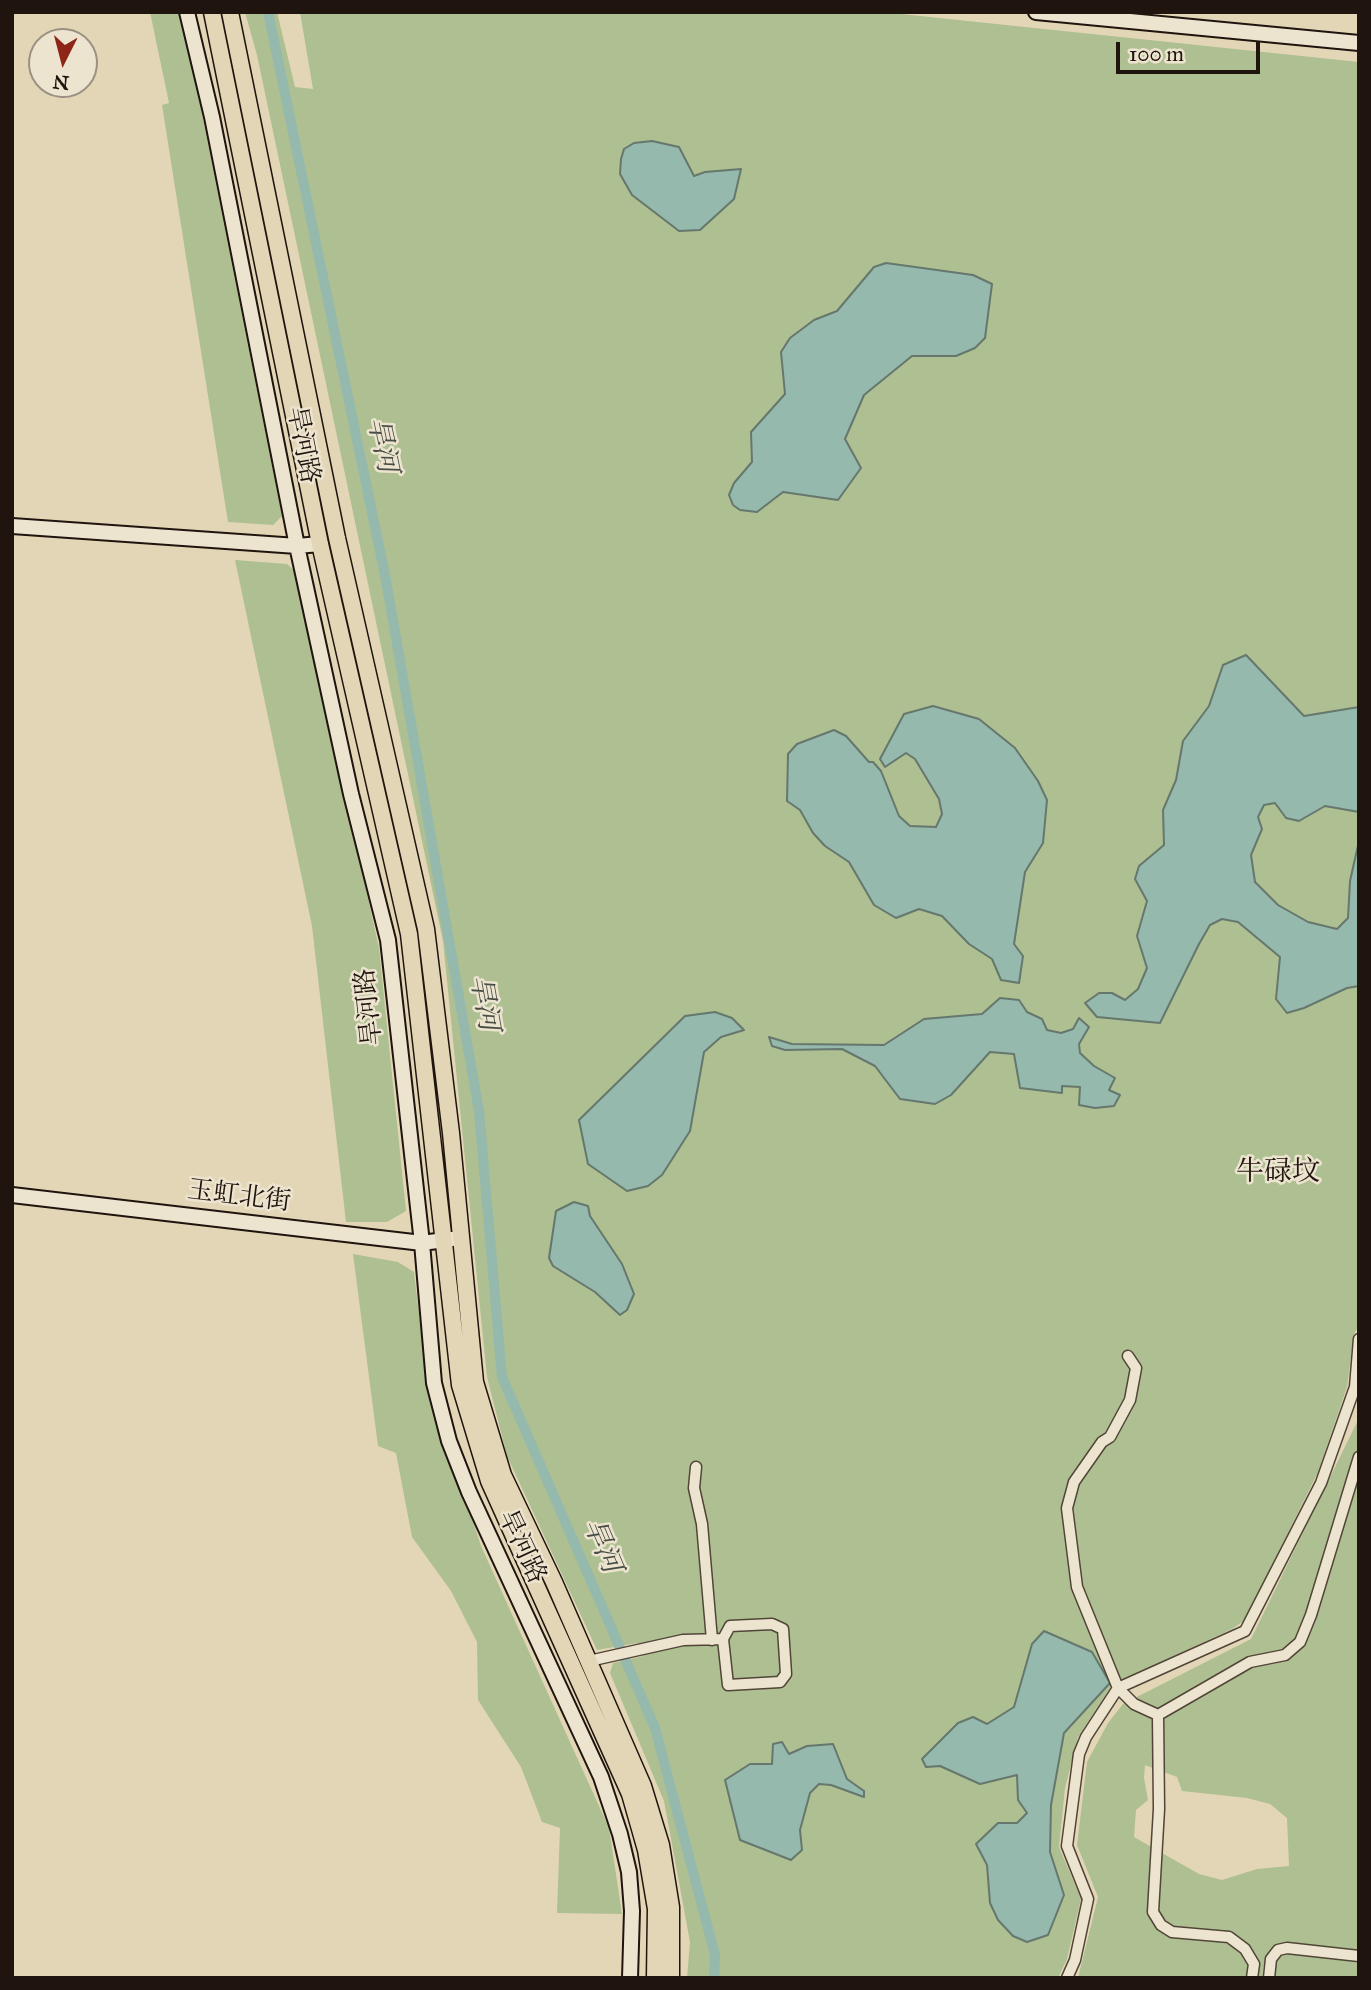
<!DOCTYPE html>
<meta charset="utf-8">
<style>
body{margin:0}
#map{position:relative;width:1371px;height:1990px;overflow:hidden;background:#e3d6b6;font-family:"IM FELL Great Primer",serif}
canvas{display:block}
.frame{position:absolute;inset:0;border:14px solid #20150e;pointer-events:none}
.north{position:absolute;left:28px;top:28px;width:70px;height:70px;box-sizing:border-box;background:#ede4d0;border:2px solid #9b9182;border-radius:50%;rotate:186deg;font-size:19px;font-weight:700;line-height:28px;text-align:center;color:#20150e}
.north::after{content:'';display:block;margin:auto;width:24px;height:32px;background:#8f2418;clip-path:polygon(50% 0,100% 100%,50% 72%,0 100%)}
.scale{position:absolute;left:1116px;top:42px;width:144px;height:32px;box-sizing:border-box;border:4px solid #20150e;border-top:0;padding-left:9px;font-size:21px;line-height:24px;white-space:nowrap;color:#20150e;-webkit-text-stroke:5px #ede4d0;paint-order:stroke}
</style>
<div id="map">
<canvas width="1371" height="1990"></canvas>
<div class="frame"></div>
<div class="north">N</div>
<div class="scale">100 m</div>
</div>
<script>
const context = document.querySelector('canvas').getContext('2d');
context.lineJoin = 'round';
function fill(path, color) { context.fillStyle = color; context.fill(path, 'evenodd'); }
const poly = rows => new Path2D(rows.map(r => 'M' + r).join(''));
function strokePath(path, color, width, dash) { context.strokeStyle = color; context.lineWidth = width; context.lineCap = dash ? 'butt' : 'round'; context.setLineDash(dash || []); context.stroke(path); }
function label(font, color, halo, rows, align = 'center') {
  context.font = font + ' "IM FELL Great Primer","Noto Serif SC",serif'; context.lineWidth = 5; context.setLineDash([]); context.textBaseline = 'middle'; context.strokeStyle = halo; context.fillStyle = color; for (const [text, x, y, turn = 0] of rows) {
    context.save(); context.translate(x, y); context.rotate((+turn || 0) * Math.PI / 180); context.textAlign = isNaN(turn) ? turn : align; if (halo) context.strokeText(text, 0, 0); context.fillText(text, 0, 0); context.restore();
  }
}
const green = poly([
 [150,12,180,12,185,28,282,516,273,525,228,522,162,105,169,103],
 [245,12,277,12,295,87,313,89,300,12,882,12,1359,62,1359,1326,1354,1334,1347,1387,1318,1472,1245,1620,1232,1629,1112,1685,1078,1737,1065,1788,1059,1847,1081,1899,1067,1959,1058,1978,687,1978,690,1942,664,1801,610,1673,613,1663,643,1656,637,1643,597,1650,507,1456,487,1377,443,941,257,55],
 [235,560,287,564,296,572,379,948,406,1211,387,1222,346,1222,312,926],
 [353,1254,398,1262,414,1272,427,1381,481,1546,609,1828,622,1914,557,1913,560,1828,542,1822,521,1767,478,1700,477,1642,451,1591,412,1537,396,1453,378,1446],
 [1359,1418,1359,1978,1264,1978,1264,1963,1262,1978,1078,1978,1098,1897,1077,1845,1087,1762,1108,1723,1123,1704,1251,1639],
 [1145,1765,1177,1777,1182,1791,1247,1798,1270,1804,1287,1818,1289,1866,1257,1869,1222,1880,1199,1874,1134,1837,1136,1810,1148,1800,1144,1778]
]);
const water = poly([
 [652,141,679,147,694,176,705,172,741,169,734,199,700,230,679,231,632,195,620,174,621,159,624,149,634,143,652,141],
 [886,263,973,275,992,284,985,338,975,348,956,356,912,356,864,395,845,439,861,468,838,500,783,492,757,512,740,510,733,505,729,495,734,483,752,462,751,432,785,394,781,352,790,338,814,320,837,311,874,267,886,263],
 [1246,655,1304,716,1359,707,1359,812,1325,806,1299,821,1286,818,1275,803,1264,805,1258,817,1262,829,1251,855,1255,882,1278,905,1308,922,1337,929,1348,918,1350,881,1359,841,1359,986,1347,988,1304,1008,1287,1013,1276,999,1280,957,1238,922,1222,919,1210,925,1199,944,1160,1023,1097,1017,1085,1003,1099,993,1112,993,1125,1000,1138,989,1147,968,1137,936,1147,901,1135,879,1139,866,1164,845,1163,810,1176,780,1183,741,1209,706,1223,665,1246,655],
 [933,706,979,719,1015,748,1038,781,1047,800,1043,843,1025,872,1014,944,1023,956,1019,983,1001,980,992,959,969,944,942,916,919,909,896,918,874,905,849,862,825,846,813,833,800,810,787,801,788,754,797,744,834,730,846,736,869,762,873,762,881,771,899,816,910,826,936,827,942,814,939,799,915,759,906,753,885,767,880,759,904,714,933,706],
 [1000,998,1019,1000,1027,1012,1042,1019,1047,1030,1061,1033,1073,1029,1079,1018,1089,1027,1079,1044,1080,1053,1094,1066,1115,1078,1109,1090,1120,1095,1114,1106,1095,1108,1079,1105,1080,1087,1062,1086,1062,1093,1020,1088,1014,1054,990,1052,951,1095,935,1104,900,1099,875,1066,842,1049,785,1050,772,1046,769,1037,792,1044,884,1045,924,1019,982,1014,1000,998],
 [715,1012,732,1018,744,1030,721,1037,704,1052,690,1131,662,1175,648,1186,627,1191,588,1164,579,1120,685,1016,715,1012],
 [574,1202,588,1206,590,1216,622,1264,634,1294,627,1310,620,1315,595,1292,553,1266,549,1258,556,1211,574,1202],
 [1044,1631,1092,1652,1110,1683,1064,1733,1051,1805,1050,1852,1064,1895,1048,1935,1027,1942,1013,1936,998,1920,990,1903,987,1865,976,1844,998,1823,1017,1823,1027,1813,1018,1800,1017,1775,980,1784,940,1766,926,1767,922,1759,958,1723,973,1717,987,1724,1014,1707,1032,1644,1044,1631],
 [782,1742,789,1754,807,1746,833,1744,847,1779,864,1791,864,1797,831,1785,819,1784,810,1793,800,1830,802,1850,791,1860,740,1840,725,1780,750,1764,772,1764,773,1744,782,1742]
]);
const canal = poly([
 [268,12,385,575,479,1111,502,1377,655,1728,715,1955,714,1978]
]);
const street = poly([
 [1128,1356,1136,1368,1130,1400,1110,1437,1102,1442,1074,1482,1067,1508,1077,1587,1118,1688,1134,1704,1158,1715,1250,1662,1285,1655,1300,1642,1311,1615,1359,1457],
 [696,1467,694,1488,702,1524,712,1640],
 [589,1661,683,1640,723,1639,728,1685,780,1682,786,1674,783,1629,772,1624,730,1626,723,1639],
 [1158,1715,1159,1809,1153,1912,1161,1925,1172,1932,1229,1937,1245,1949,1254,1964,1252,1978],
 [1067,1978,1075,1960,1088,1899,1067,1846,1079,1754,1086,1737,1118,1688,1245,1631,1321,1483,1355,1387,1359,1339],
 [1269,1978,1271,1959,1278,1950,1287,1948,1359,1956]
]);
const secondary = poly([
 [187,12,212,117,297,546,351,794,388,940,422,1243,434,1383,449,1441,469,1492,601,1777,620,1834,629,1872,632,1911,630,1978],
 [1036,12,1359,43],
 [12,526,297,546,320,544],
 [12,1195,422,1243,452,1239]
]);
const primary = poly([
 [212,12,320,544,409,934,460,1385,489,1481,630,1794,646,1850,656,1909,655,1978],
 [230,12,337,538,426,929,451,1133,475,1382,503,1475,554,1582,643,1786,661,1845,671,1907,671,1978]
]);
const streetNames = [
 ["旱河路",302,445,79],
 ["旱河路",370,1007,-96],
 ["玉虹北街",239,1197,7],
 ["旱河路",521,1547,65]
];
const waterNames = [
 ["旱河",381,445,78],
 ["旱河",483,1003,80],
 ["旱河",601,1546,67]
];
const neighbourhoodNames = [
 ["牛碌坟",1278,1173]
];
fill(green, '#aebf92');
fill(water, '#95b9ac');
strokePath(water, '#66776d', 2);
strokePath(canal, '#95b9ac', 10);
strokePath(street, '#514538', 13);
strokePath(secondary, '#20150e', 18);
strokePath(primary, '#20150e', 19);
strokePath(street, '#ede4d0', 10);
strokePath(secondary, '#ede4d0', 14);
strokePath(primary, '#e3d6b6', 16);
label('26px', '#20150e', '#ede4d0', streetNames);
label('italic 28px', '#494e45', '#ede4d0', waterNames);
label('28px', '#20150e', '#ede4d0', neighbourhoodNames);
</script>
